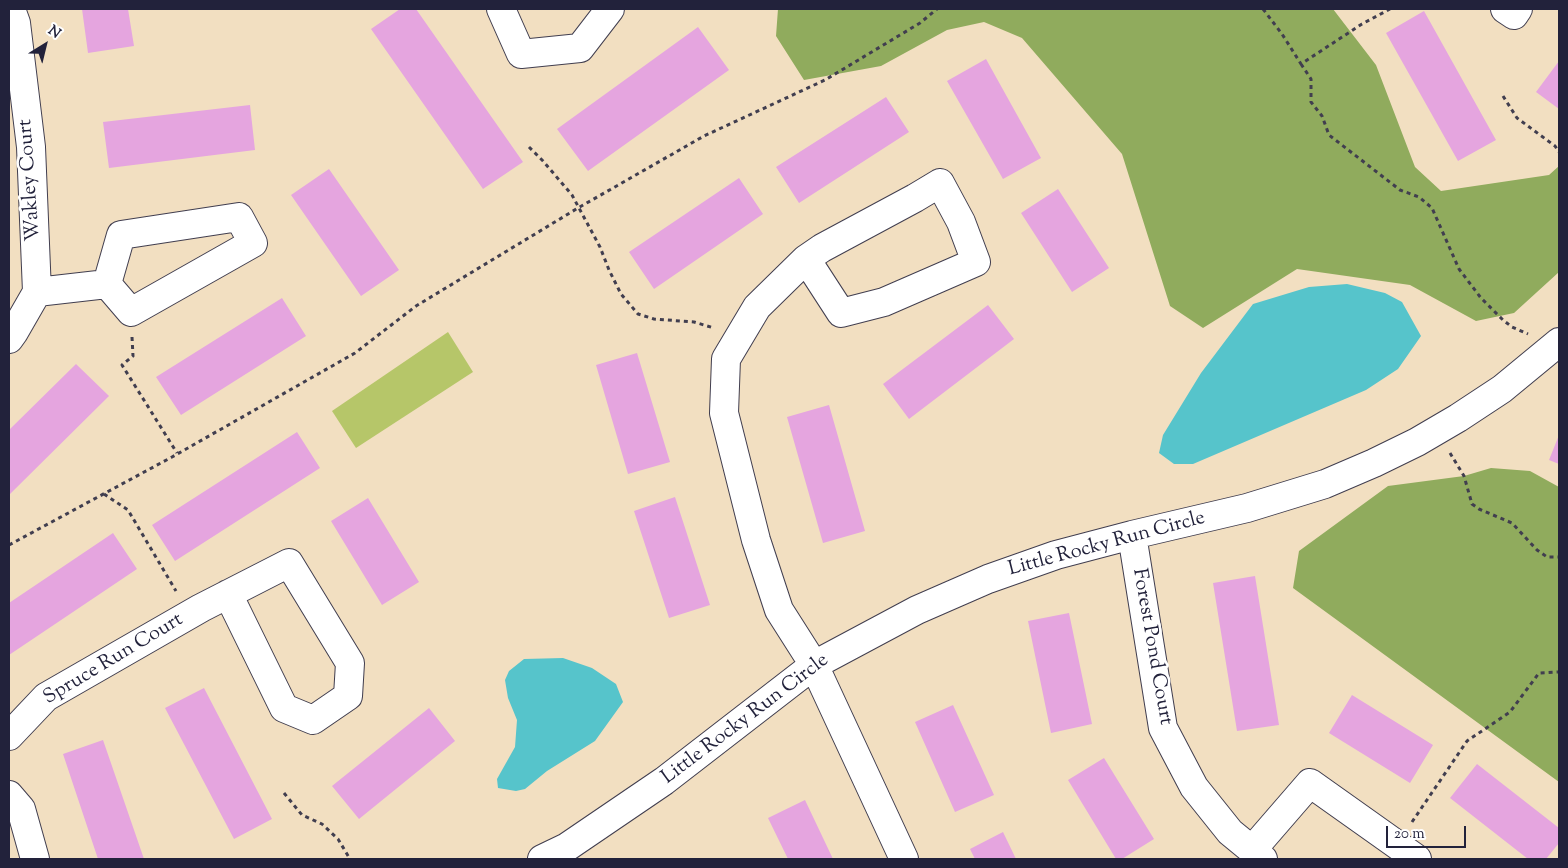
<!DOCTYPE html>
<style>
body{margin:0}
#map{position:relative;width:1568px;height:868px;overflow:hidden;background:#f2dfc1;font-family:"Sorts Mill Goudy",serif}
canvas{display:block}
.frame{position:absolute;inset:0;border:10px solid #22223b;pointer-events:none}
.north{position:absolute;left:20px;top:20px;width:50px;height:50px;-webkit-text-stroke:4px #fff;paint-order:stroke;rotate:36deg;font-size:14px;font-weight:700;line-height:20px;text-align:center;color:#22223b}
.north::after{content:'';display:block;margin:auto;width:18px;height:22px;background:#22223b;clip-path:polygon(50% 0,100% 100%,50% 72%,0 100%)}
.scale{position:absolute;left:1386px;top:826px;width:80px;height:22px;box-sizing:border-box;border:2px solid #22223b;border-top:0;padding-left:6px;font-size:15px;line-height:18px;white-space:nowrap;color:#22223b;-webkit-text-stroke:4px #fff;paint-order:stroke}
</style>
<div id="map">
<canvas width="1568" height="868"></canvas>
<div class="frame"></div>
<div class="north">N</div>
<div class="scale">20 m</div>
</div>
<script>
const context = document.querySelector('canvas').getContext('2d');
context.lineJoin = 'round';
function fill(path, color) { context.fillStyle = color; context.fill(path, 'evenodd'); }
const poly = rows => new Path2D(rows.map(r => 'M' + r).join(''));
function strokePath(path, color, width, dash) { context.strokeStyle = color; context.lineWidth = width; context.lineCap = dash ? 'butt' : 'round'; context.setLineDash(dash || []); context.stroke(path); }
function label(font, color, halo, rows, align = 'center') {
  context.font = font + ' "Sorts Mill Goudy",serif'; context.lineWidth = 5; context.setLineDash([]); context.textBaseline = 'middle'; context.strokeStyle = halo; context.fillStyle = color; for (const [text, x, y, turn = 0] of rows) {
    context.save(); context.translate(x, y); context.rotate((+turn || 0) * Math.PI / 180); context.textAlign = isNaN(turn) ? turn : align; if (halo) context.strokeText(text, 0, 0); context.fillText(text, 0, 0); context.restore();
  }
}
const green = poly([
 [448,332,473,372,356,448,332,411]
]);
const forest = poly([
 [778,9,1333,9,1376,65,1415,167,1441,191,1549,175,1559,166,1559,272,1514,313,1476,321,1410,285,1297,269,1203,328,1170,306,1122,154,1022,38,984,22,947,30,881,66,804,80,776,36],
 [1491,468,1530,471,1559,487,1559,782,1293,588,1299,551,1388,486,1464,476]
]);
const water = poly([
 [1347,284,1385,293,1402,302,1421,336,1398,369,1366,390,1193,464,1174,464,1159,453,1163,435,1201,373,1253,304,1309,287],
 [563,658,592,668,616,684,623,702,595,741,547,771,525,789,516,791,498,788,497,779,515,747,517,720,508,698,505,680,509,671,524,659]
]);
const building = poly([
 [82,9,128,9,134,46,88,53],
 [400,9,416,9,523,162,483,189,371,29],
 [1424,11,1496,140,1458,161,1386,33],
 [698,27,729,70,588,171,557,129],
 [986,59,1041,158,1003,179,947,81],
 [1559,61,1559,109,1536,92],
 [886,97,909,132,799,203,776,167],
 [250,105,255,150,109,168,103,122],
 [329,169,399,270,361,296,291,195],
 [739,178,763,214,654,289,629,252],
 [1058,189,1109,268,1072,292,1021,213],
 [282,298,306,336,181,415,156,377],
 [988,305,1014,339,909,419,883,384],
 [637,353,670,462,628,474,596,365],
 [76,364,109,396,9,495,9,430],
 [829,405,865,531,823,543,787,417],
 [297,432,320,468,175,561,152,525],
 [1559,435,1559,464,1549,460],
 [675,497,710,605,669,618,634,511],
 [368,498,419,582,382,605,331,521],
 [113,533,137,569,9,655,9,603],
 [1255,576,1279,725,1237,731,1213,583],
 [1069,613,1092,724,1051,733,1028,621],
 [204,688,272,819,234,839,165,708],
 [1352,695,1433,745,1410,783,1329,733],
 [953,705,994,795,955,812,915,722],
 [429,708,455,741,359,819,332,786],
 [103,740,144,859,98,859,63,754],
 [1104,758,1154,839,1122,859,1116,859,1068,780],
 [1477,764,1559,828,1559,843,1546,859,1528,859,1450,798],
 [805,800,833,859,788,859,768,818],
 [1003,832,1016,859,975,859,970,849]
]);
const path = poly([
 [1263,9,1282,34,1301,64,1362,24,1390,9],
 [1301,64,1311,79,1311,102,1322,116,1329,135,1400,190,1419,197,1432,208,1459,269,1481,298,1503,320,1512,327,1528,334],
 [1503,96,1517,118,1555,146,1559,152],
 [529,147,543,161,572,195,600,247,609,270,621,294,638,314,654,319,694,322,714,328],
 [132,337,133,356,122,365,177,453],
 [1450,453,1464,476,1472,504,1479,509,1512,523,1537,550,1547,557,1559,557],
 [104,494,128,510,176,591],
 [9,545,172,457,355,353,416,306,578,208,704,136,825,80,920,23,937,9],
 [284,793,302,815,322,824,338,839,350,859],
 [1412,822,1467,741,1510,712,1539,673,1559,672]
]);
const minor = poly([
 [501,9,521,54,580,48,610,9],
 [1505,9,1514,15,1518,9],
 [940,183,961,222,976,262,884,302,841,313,806,259,822,248,915,198,940,183],
 [806,259,757,307,726,359,724,413,756,540,779,610,814,665,904,859],
 [37,292,107,284,131,312,253,243,239,217,121,235,107,284],
 [9,339,14,332,37,292,31,147,16,23,11,9],
 [1132,535,1163,728,1194,787,1230,832,1263,859],
 [9,736,46,697,201,608,289,563,350,663,348,696,313,720,284,708,228,594],
 [9,795,21,809,35,859],
 [1252,850,1310,783,1417,859],
 [542,859,567,847,664,781,814,665,917,610,988,579,1056,555,1132,535,1247,508,1325,484,1374,463,1417,442,1458,418,1502,389,1559,342]
]);
const streetNames = [
 ["Wakley Court",31,180,-94],
 ["Little Rocky Run Circle",1107,545,-15],
 ["Forest Pond Court",1151,647,80],
 ["Spruce Run Court",114,660,-31],
 ["Little Rocky Run Circle",746,720,-37]
];
fill(green, '#b6c669');
fill(forest, '#90ab5d');
fill(water, '#56c4cb');
fill(building, '#e5a5df');
strokePath(minor, '#413e4f', 30);
strokePath(path, '#413e4f', 3, [4, 4]);
strokePath(minor, '#fff', 28);
label('20px', '#22223b', '#fff', streetNames);
</script>
